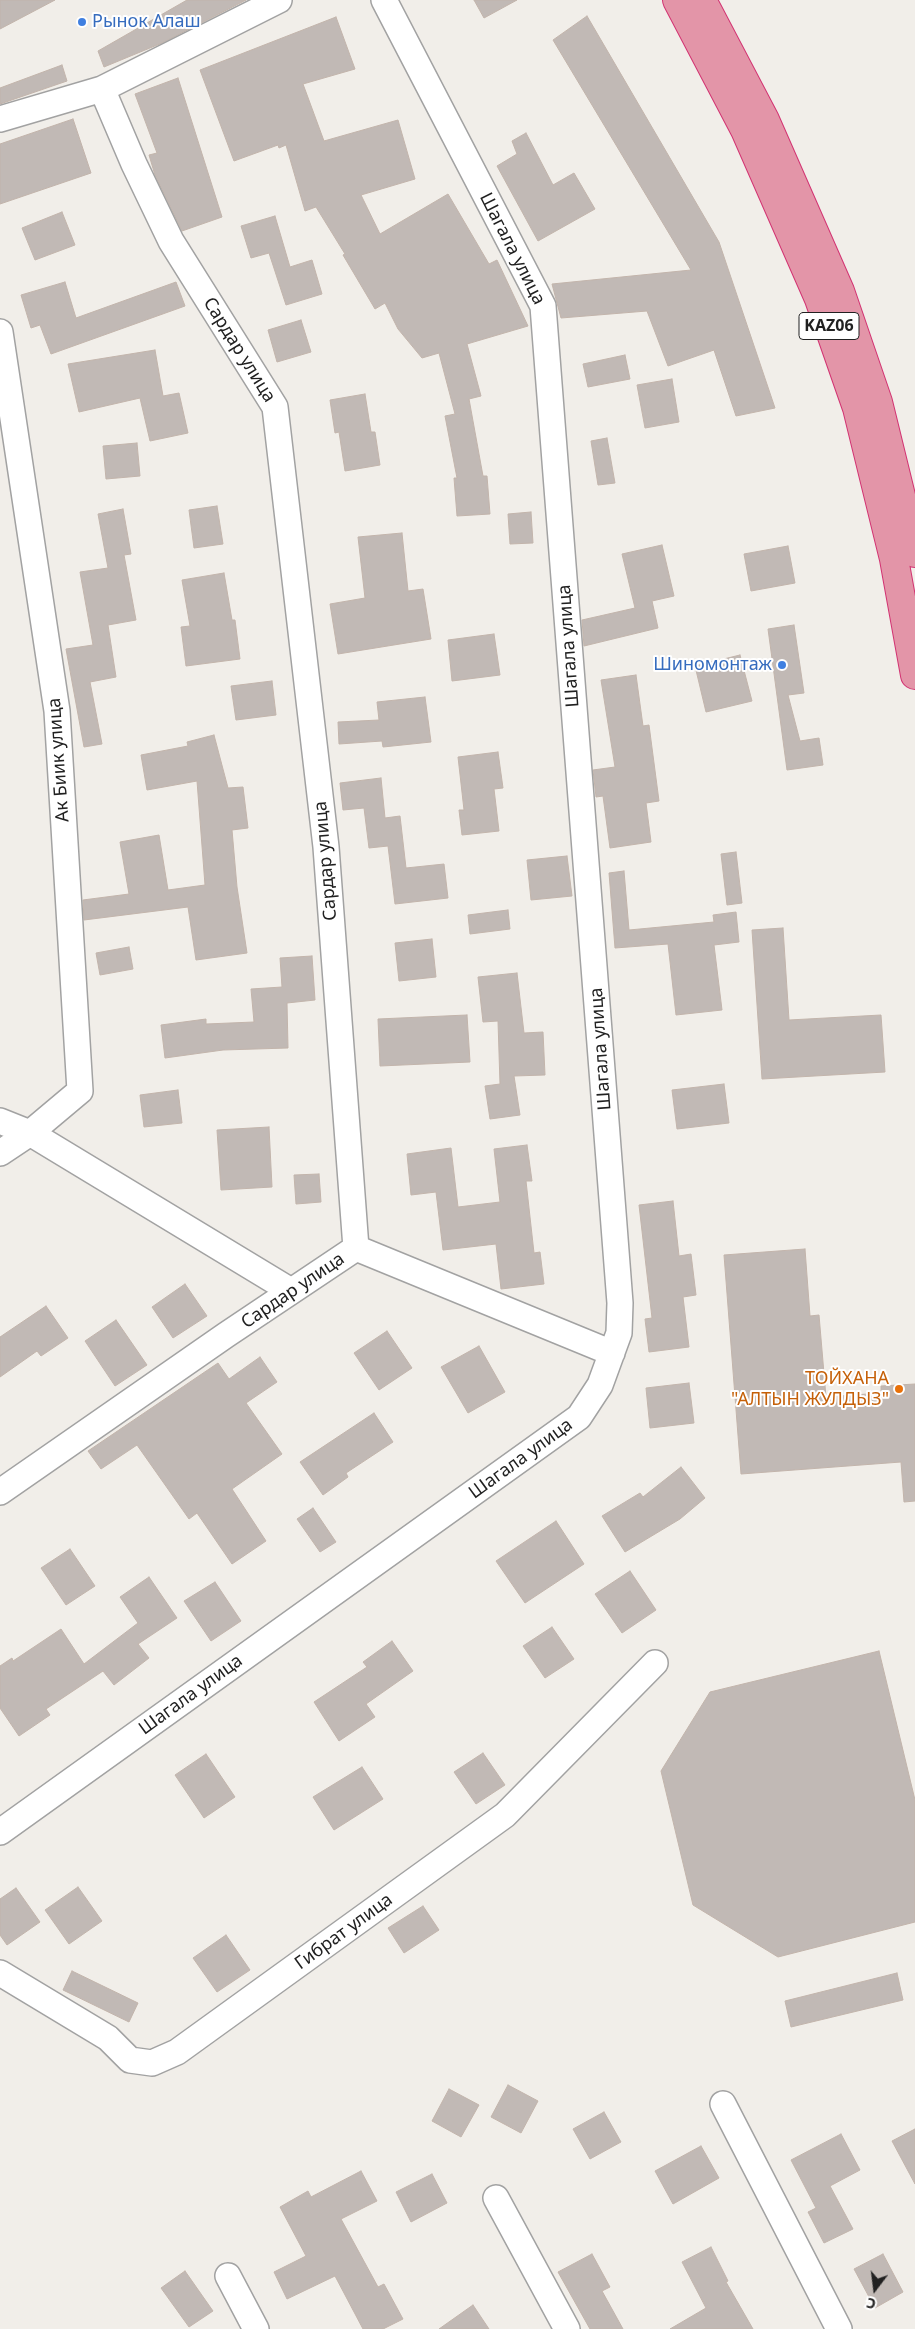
<!DOCTYPE html>
<meta charset="utf-8">
<style>
body{margin:0}
#map{position:relative;width:915px;height:2329px;overflow:hidden;background:#f1eee9;font-family:"Noto Sans",sans-serif}
canvas{display:block}
.north{position:absolute;left:850px;top:2264px;width:50px;height:50px;-webkit-text-stroke:4px #fff;paint-order:stroke;rotate:195deg;font-size:14px;font-weight:700;line-height:20px;text-align:center;color:#212121}
.north::after{content:'';display:block;margin:auto;width:18px;height:22px;background:#212121;clip-path:polygon(50% 0,100% 100%,50% 72%,0 100%)}
</style>
<div id="map">
<canvas width="915" height="2329"></canvas>
<div class="north">С</div>
</div>
<script>
const context = document.querySelector('canvas').getContext('2d');
context.lineJoin = 'round';
function fill(path, color) { context.fillStyle = color; context.fill(path, 'evenodd'); }
const poly = rows => new Path2D(rows.map(r => 'M' + r).join(''));
function strokePath(path, color, width, dash) { context.strokeStyle = color; context.lineWidth = width; context.lineCap = dash ? 'butt' : 'round'; context.setLineDash(dash || []); context.stroke(path); }
function label(font, color, halo, rows, align = 'center') {
  context.font = font + ' "Noto Sans",sans-serif'; context.lineWidth = 4; context.setLineDash([]); context.textBaseline = 'middle'; context.strokeStyle = halo; context.fillStyle = color; for (const [text, x, y, turn = 0] of rows) {
    context.save(); context.translate(x, y); context.rotate((+turn || 0) * Math.PI / 180); context.textAlign = isNaN(turn) ? turn : align; if (halo) context.strokeText(text, 0, 0); context.fillText(text, 0, 0); context.restore();
  }
}
const building = poly([
 [0,0,55,0,0,29,0,0],
 [187,0,246,0,162,43,104,67,98,51,187,0],
 [474,0,517,0,484,18,474,0],
 [587,16,719,242,775,408,736,416,714,350,668,366,647,311,561,318,552,284,691,270,553,40,587,16],
 [336,17,355,69,303,84,324,141,398,120,415,179,361,195,380,234,448,194,489,264,497,260,528,326,467,344,481,396,469,399,483,476,487,476,490,514,457,516,454,478,457,478,445,416,455,414,439,353,422,358,398,329,385,303,375,309,343,255,345,254,316,207,305,211,286,145,279,148,278,145,234,161,200,70,336,17],
 [62,65,67,81,0,104,0,88,62,65],
 [178,78,222,217,182,231,155,175,149,155,157,153,135,94,178,78],
 [73,119,91,173,0,204,0,144,73,119],
 [526,133,553,185,574,173,595,209,538,241,497,166,517,154,512,141,526,133],
 [62,212,75,245,35,260,22,228,62,212],
 [275,216,290,267,312,260,322,294,286,305,269,253,251,258,241,226,275,216],
 [65,282,76,318,176,282,185,306,51,354,40,325,31,328,21,295,65,282],
 [301,320,311,352,277,362,268,330,301,320],
 [155,350,163,396,179,393,188,433,150,441,140,398,79,412,68,364,155,350],
 [625,355,630,379,588,387,583,364,625,355],
 [672,379,679,422,645,428,637,385,672,379],
 [365,394,371,432,375,432,380,465,345,471,339,432,335,433,330,400,365,394],
 [607,438,615,483,598,485,591,441,607,438],
 [137,443,140,476,106,479,103,446,137,443],
 [217,506,223,544,194,548,189,510,217,506],
 [123,509,131,554,124,555,136,620,108,625,116,677,90,682,102,744,84,747,66,649,93,645,80,572,108,568,98,514,123,509],
 [531,512,533,543,510,544,508,514,531,512],
 [402,533,408,591,423,589,431,639,338,654,330,604,365,598,358,537,402,533],
 [662,545,674,596,652,601,658,628,584,646,582,620,635,608,622,554,662,545],
 [788,546,795,583,751,591,744,554,788,546],
 [224,573,232,620,235,620,240,659,186,666,181,627,190,626,182,580,224,573],
 [794,625,804,693,788,695,800,741,819,738,823,765,787,770,768,629,794,625],
 [494,634,500,675,452,681,448,640,494,634],
 [740,655,752,701,706,712,695,666,740,655],
 [636,675,643,726,649,725,659,801,646,803,651,842,610,848,603,796,596,797,593,770,615,767,601,680,636,675],
 [272,681,276,715,236,720,231,686,272,681],
 [425,697,431,742,383,747,382,741,339,744,338,722,379,720,377,702,425,697],
 [214,735,228,788,243,787,248,828,232,830,237,887,247,953,196,960,188,907,84,920,83,900,129,894,120,842,159,835,168,890,205,885,197,781,147,790,141,755,188,746,187,742,214,735],
 [498,752,503,788,494,789,499,831,462,835,459,810,464,810,458,757,498,752],
 [381,778,385,818,400,816,406,868,444,864,448,898,395,904,388,846,369,848,364,808,343,810,340,783,381,778],
 [736,852,742,903,727,905,721,854,736,852],
 [567,856,572,896,531,900,527,860,567,856],
 [624,871,629,930,714,922,713,915,736,912,739,942,714,945,722,1010,676,1015,668,944,615,948,609,873,624,871],
 [508,910,510,929,470,934,468,915,508,910],
 [783,928,789,1020,881,1015,885,1072,762,1079,752,930,783,928],
 [432,939,436,977,399,981,395,943,432,939],
 [129,947,133,969,100,975,96,953,129,947],
 [312,956,315,1000,287,1003,288,1048,223,1050,165,1058,161,1025,206,1019,206,1024,254,1022,251,989,282,987,280,958,312,956],
 [517,973,524,1033,543,1032,545,1075,514,1076,520,1115,490,1119,485,1086,500,1084,498,1021,483,1022,478,977,517,973],
 [467,1015,470,1062,380,1066,378,1019,467,1015],
 [724,1084,729,1123,677,1129,672,1090,724,1084],
 [178,1090,182,1123,144,1127,140,1095,178,1090],
 [269,1127,272,1187,221,1190,217,1130,269,1127],
 [527,1145,532,1181,526,1181,534,1253,540,1252,544,1284,501,1289,496,1244,443,1250,436,1192,411,1195,407,1154,451,1148,458,1207,500,1202,494,1149,527,1145],
 [319,1174,321,1202,296,1204,294,1175,319,1174],
 [673,1201,679,1256,691,1254,696,1295,683,1297,689,1347,649,1352,645,1319,652,1318,639,1205,673,1201],
 [805,1249,810,1316,819,1315,826,1397,881,1393,881,1386,915,1384,915,1501,904,1502,901,1462,741,1474,724,1255,805,1249],
 [185,1284,207,1316,173,1338,152,1307,185,1284],
 [46,1306,68,1338,41,1356,37,1351,0,1377,0,1337,46,1306],
 [116,1320,147,1365,115,1386,85,1341,116,1320],
 [387,1331,412,1368,379,1390,354,1353,387,1331],
 [479,1346,505,1392,468,1413,441,1367,479,1346],
 [260,1357,277,1382,246,1403,282,1454,232,1489,266,1541,232,1564,197,1513,189,1519,137,1445,101,1469,88,1451,218,1363,229,1379,260,1357],
 [689,1383,694,1423,650,1428,646,1388,689,1383],
 [374,1413,393,1442,346,1473,348,1477,323,1495,300,1462,374,1413],
 [681,1467,705,1498,680,1519,625,1552,602,1516,640,1493,643,1497,681,1467],
 [313,1508,336,1542,320,1552,297,1519,313,1508],
 [556,1521,584,1564,525,1603,496,1561,556,1521],
 [70,1549,95,1586,66,1605,41,1568,70,1549],
 [630,1571,656,1610,622,1633,595,1594,630,1571],
 [149,1577,177,1618,138,1644,149,1658,114,1685,103,1671,46,1709,50,1715,19,1736,0,1708,0,1666,12,1658,13,1661,61,1629,84,1664,138,1623,120,1597,149,1577],
 [215,1582,241,1621,211,1641,184,1601,215,1582],
 [552,1627,574,1659,545,1678,523,1646,552,1627],
 [392,1641,413,1671,366,1704,375,1717,339,1741,314,1702,367,1667,363,1662,392,1641],
 [879,1651,915,1800,915,1922,778,1957,693,1905,661,1771,710,1692,879,1651],
 [483,1753,505,1785,476,1804,454,1772,483,1753],
 [206,1754,235,1797,204,1818,175,1775,206,1754],
 [362,1767,383,1799,334,1830,313,1797,362,1767],
 [78,1887,102,1921,69,1944,45,1910,78,1887],
 [16,1888,40,1922,7,1945,0,1935,0,1899,16,1888],
 [423,1906,439,1930,404,1953,388,1928,423,1906],
 [226,1935,250,1970,217,1992,193,1958,226,1935],
 [72,1971,138,2003,129,2022,63,1990,72,1971],
 [897,1973,903,2000,791,2027,785,2001,897,1973],
 [508,2085,538,2101,521,2133,491,2117,508,2085],
 [449,2089,479,2105,461,2137,432,2121,449,2089],
 [604,2112,621,2142,590,2159,573,2129,604,2112],
 [915,2129,915,2184,892,2141,915,2129],
 [841,2134,860,2170,830,2186,853,2229,824,2243,808,2212,816,2208,791,2160,841,2134],
 [701,2146,719,2178,673,2204,655,2171,701,2146],
 [361,2171,377,2201,341,2219,378,2287,384,2284,403,2319,383,2329,363,2329,335,2276,287,2299,274,2272,306,2256,280,2207,308,2191,311,2197,361,2171],
 [432,2174,447,2203,411,2222,396,2192,432,2174],
 [711,2247,728,2281,726,2282,753,2329,670,2329,706,2308,682,2262,711,2247],
 [592,2254,610,2287,602,2291,623,2329,590,2329,558,2272,592,2254],
 [883,2254,903,2292,875,2308,854,2269,883,2254],
 [185,2271,213,2311,189,2327,161,2288,185,2271],
 [473,2305,489,2329,439,2329,473,2305]
]);
const minor = poly([
 [0,119,102,89,279,0],
 [0,332,57,711,80,1091,30,1133,0,1153],
 [0,1121,30,1133,291,1291],
 [356,1248,612,1353],
 [0,1492,226,1335,356,1248,326,847,275,407,171,241,134,164,102,89],
 [0,1832,579,1417,600,1385,619,1333,620,1303,543,306,384,0],
 [0,1973,108,2038,130,2060,152,2063,177,2052,505,1815,655,1663],
 [723,2104,839,2329],
 [496,2198,567,2329],
 [228,2276,256,2329]
]);
const highway = poly([
 [677,0,745,130,819,299,857,408,894,559,915,675],
 [702,0,765,120,840,291,878,402,915,553]
]);
const markers = [
 [82,22,5,"#3f7fe0"],
 [782,665,5,"#3f7fe0"],
 [899,1389,5,"#e8710a"]
];
const shields = [
 [829,326,60]
];
const shieldNames = [
 ["KАZ06",829,326]
];
const shopNames = [
 ["Рынок Алаш",92,22],
 ["Шиномонтаж",772,665,"right"]
];
const streetNames = [
 ["Шагала улица",512,249,63],
 ["Сардар улица",239,350,58],
 ["Шагала улица",569,646,-94],
 ["Ак Биик улица",59,760,-94],
 ["Сардар улица",326,861,-95],
 ["Шагала улица",601,1049,-94],
 ["Сардар улица",293,1291,-34],
 ["Шагала улица",521,1459,-36],
 ["Шагала улица",191,1695,-36],
 ["Гибрат улица",344,1932,-36]
];
const foodNames = [
 ["ТОЙХАНА",889,1379],
 ["\"АЛТЫН ЖУЛДЫЗ\"",889,1400]
];
fill(building, '#c1b9b5');
strokePath(building, '#c2b4ab', 1);
strokePath(minor, '#a2a2a2', 28);
strokePath(highway, '#d23372', 30);
strokePath(minor, '#fff', 25);
strokePath(highway, '#e395a8', 28);
for (const [x, y, r, color] of markers) { const dot = new Path2D(); dot.arc(x, y, r, 0, 2 * Math.PI); context.fillStyle = color; context.fill(dot); strokePath(dot, '#fff', 2); }
for (const [x, y, w] of shields) { const box = new Path2D(); box.roundRect(x - w / 2, y - 13.5, w, 27, 4); context.fillStyle = '#fff'; context.fill(box); strokePath(box, '#212121', 1); }
label('bold 16px', '#212121', null, shieldNames);
label('18px', '#366cbe', '#fff', shopNames, 'left');
label('18px', '#212121', '#fff', streetNames);
label('18px', '#c56008', '#fff', foodNames, 'right');
</script>
